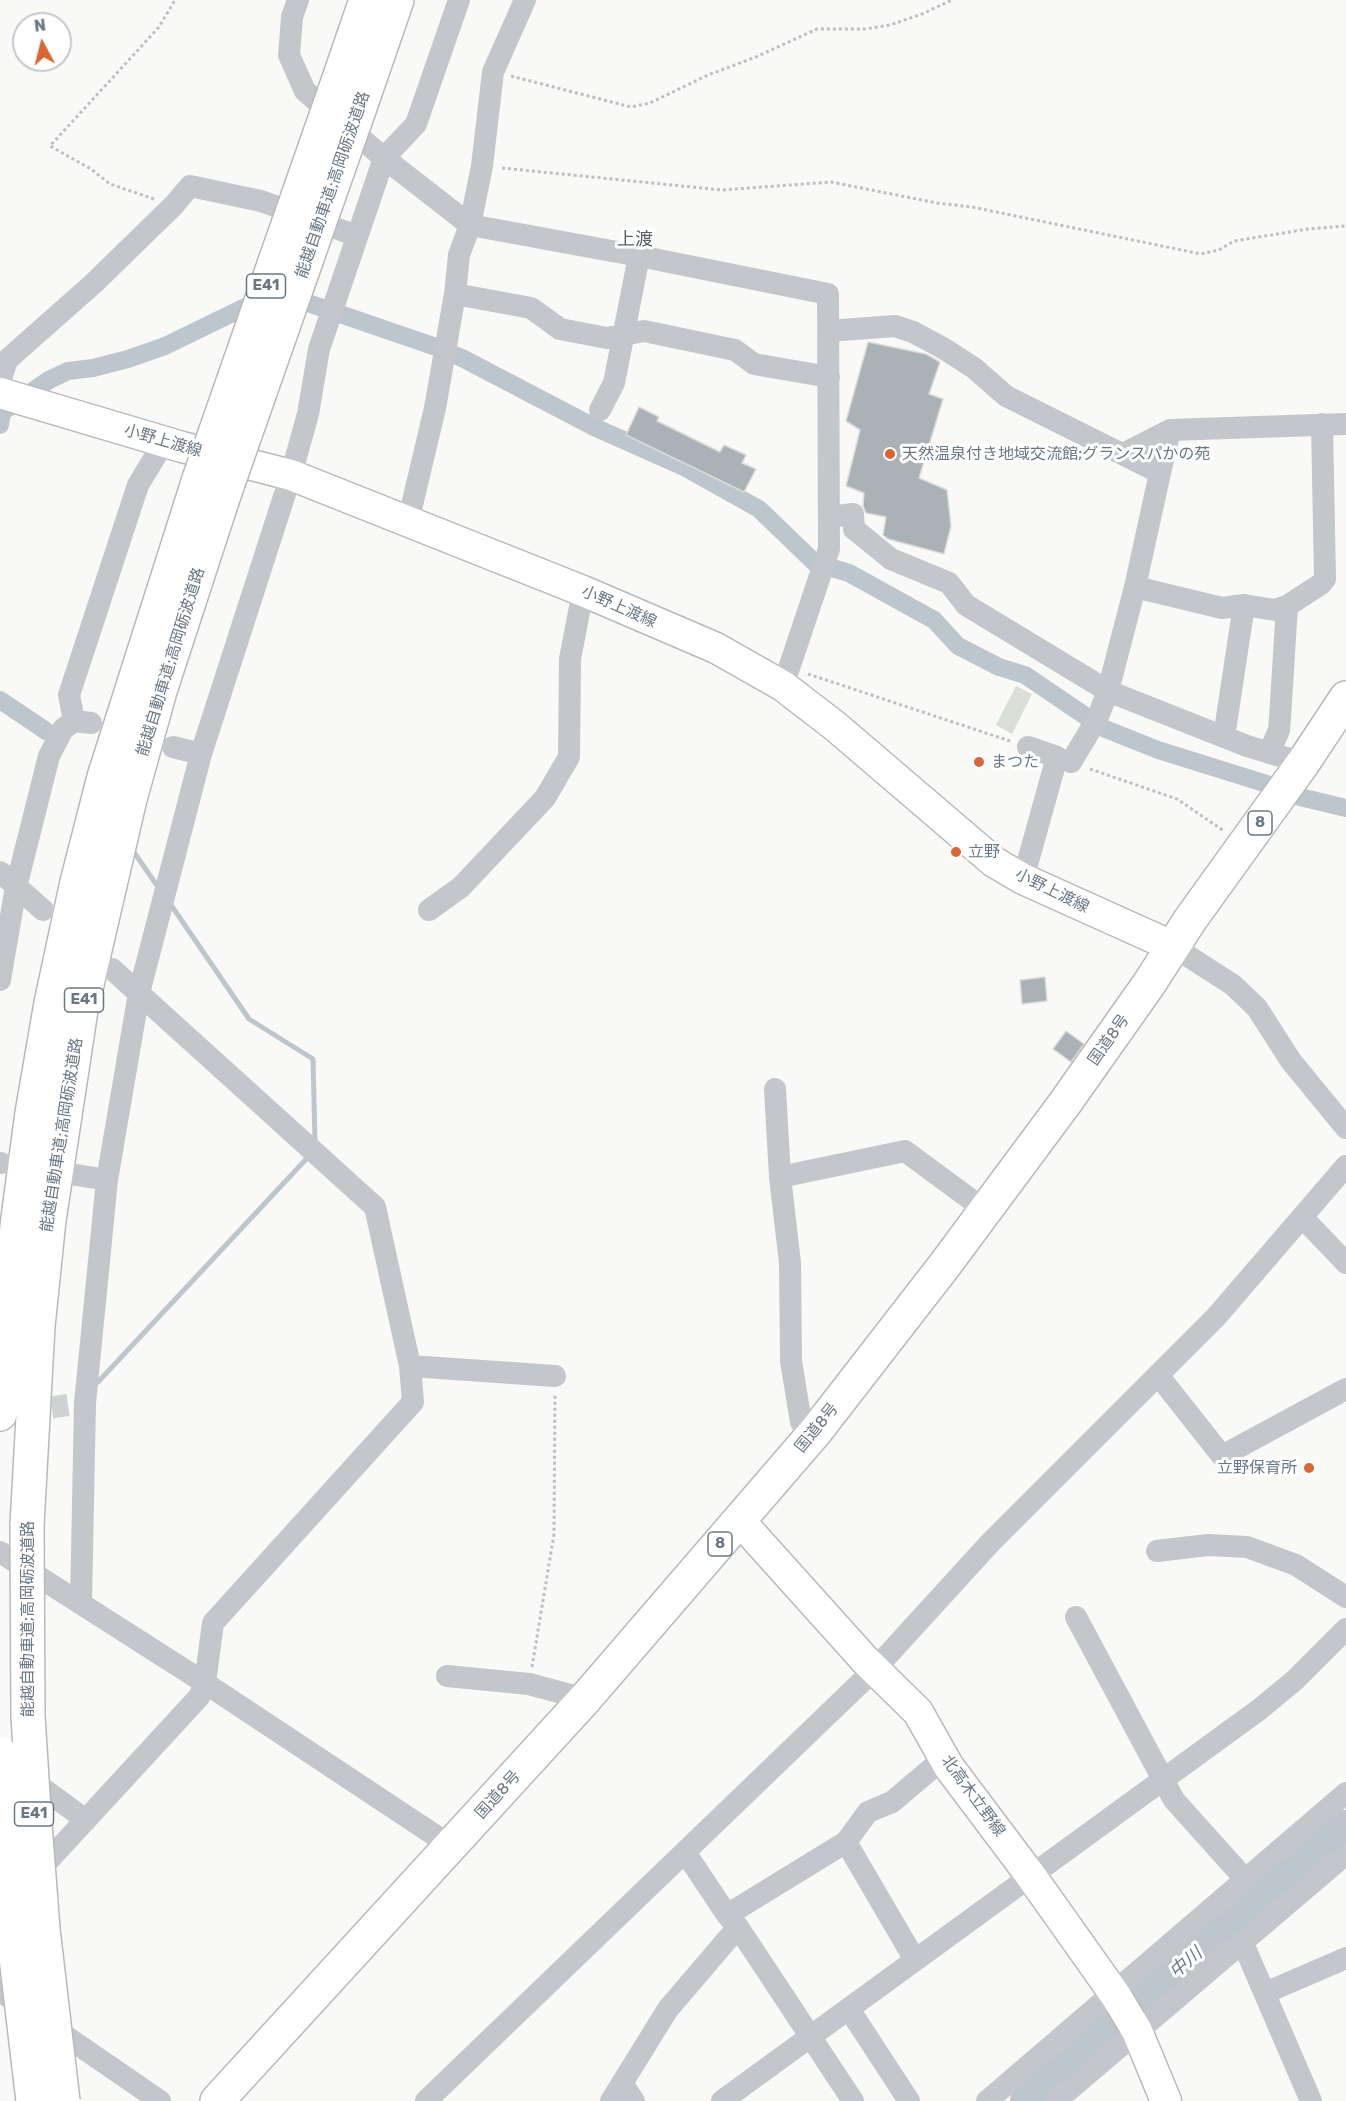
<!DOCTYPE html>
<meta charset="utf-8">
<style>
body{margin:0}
#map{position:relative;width:1346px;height:2101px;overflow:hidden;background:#f9f9f7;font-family:Rubik,sans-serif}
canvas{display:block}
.north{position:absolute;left:12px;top:12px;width:60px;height:60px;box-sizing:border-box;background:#fff;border:2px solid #c3c9cf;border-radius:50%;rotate:353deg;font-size:16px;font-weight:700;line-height:24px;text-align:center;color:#6a7886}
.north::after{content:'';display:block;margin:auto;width:21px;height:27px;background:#d96637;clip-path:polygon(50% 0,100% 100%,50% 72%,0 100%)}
</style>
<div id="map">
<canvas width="1346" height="2101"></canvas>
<div class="north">N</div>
</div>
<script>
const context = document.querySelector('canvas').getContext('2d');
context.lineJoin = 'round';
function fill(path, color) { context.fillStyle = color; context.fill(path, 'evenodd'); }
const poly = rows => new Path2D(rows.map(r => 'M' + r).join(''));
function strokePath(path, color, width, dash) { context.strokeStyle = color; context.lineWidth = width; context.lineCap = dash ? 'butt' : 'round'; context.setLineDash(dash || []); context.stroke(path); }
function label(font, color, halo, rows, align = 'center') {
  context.font = font + ' Rubik,"Noto Sans JP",sans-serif'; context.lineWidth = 6; context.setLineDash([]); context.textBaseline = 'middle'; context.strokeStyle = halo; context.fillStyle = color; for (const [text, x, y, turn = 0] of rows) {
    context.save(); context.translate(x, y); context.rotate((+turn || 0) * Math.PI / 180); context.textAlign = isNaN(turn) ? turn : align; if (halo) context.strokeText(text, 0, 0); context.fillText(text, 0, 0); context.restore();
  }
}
const green = poly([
 [1016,686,1032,694,1012,734,996,725]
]);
const stream = poly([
 [131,848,158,887],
 [169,902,249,1019,313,1059,315,1142],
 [98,1382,310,1155]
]);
const canal = poly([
 [0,425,2,412,49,380,68,371,93,368,128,359,165,346,276,292,436,347,462,358,594,427,684,467,759,509,815,563,849,573,934,620,958,646,999,667,1025,675,1103,728,1158,750,1267,784],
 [0,700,46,731],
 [1300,797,1346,808]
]);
const river = poly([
 [1026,2101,1346,1826]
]);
const building = poly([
 [868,342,926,354,940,362,929,394,943,399,919,478,947,490,951,526,944,554,888,539,883,535,886,517,866,513,863,506,864,493,846,486,860,430,846,421,868,342],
 [639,407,659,417,657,421,720,452,724,445,746,455,742,463,756,469,744,492,626,435,639,407],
 [1045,977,1047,1001,1022,1004,1020,980,1045,977],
 [1066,1031,1084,1044,1071,1062,1053,1049,1066,1031]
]);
const minorTunnel = poly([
 [19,1412,68,1405]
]);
const path = poly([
 [511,76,631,107,650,103,708,75,756,57,817,29,865,29,890,25,922,14,952,0],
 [502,168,722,190,831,182,937,203,972,207,1201,254,1219,250,1234,241,1308,229,1346,226],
 [154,199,110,184,91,169,50,146,159,27,175,0],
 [808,674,1010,741],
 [1090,769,1177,799,1224,831],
 [532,1667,554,1534,555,1393]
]);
const minor = poly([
 [298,0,292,17,289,55,305,91,384,158,470,225,639,256,828,294,829,549,783,686],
 [455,294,531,308,560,329,607,338,644,331,735,350,754,364,829,377],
 [828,331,895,326,913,332,943,348,974,368,1006,396,1160,473,1135,587,1108,691,1097,719,1071,762],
 [0,382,7,360,94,283,174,205,190,186,261,201,357,236],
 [600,410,614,383,639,256],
 [1123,454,1170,430],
 [1160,473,1170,430,1346,424],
 [829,517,853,514,854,529,891,559,949,583,966,605,1108,691,1247,746,1303,763],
 [408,522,435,408,455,294,459,255,470,225,482,166,493,72,525,0],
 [1135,587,1222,608,1244,605,1275,610,1287,606],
 [74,721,69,695,138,485,164,442],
 [1224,737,1244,605],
 [173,747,201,754],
 [1269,753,1279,730,1280,718,1287,606,1321,584,1325,579,1322,424],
 [0,872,43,910],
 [1023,879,1057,757,1028,747],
 [429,910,461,887,545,798,569,757,570,659,583,591],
 [1174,947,1233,985,1257,1008,1291,1061,1346,1128],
 [0,980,16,887,49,756,63,729,74,721,91,723],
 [775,1089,780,1177,790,1263,791,1361,801,1422,816,1431],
 [0,1163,1,1163],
 [77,1175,107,1180],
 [780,1177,905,1151,985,1210],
 [1302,1217,1346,1263],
 [410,1366,555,1376],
 [1158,1375,1222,1456,1346,1389],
 [1157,1551,1208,1545,1247,1547,1296,1565,1346,1597],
 [0,1552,205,1683,451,1846],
 [81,1604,85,1403,107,1180,139,993,201,754,291,475,308,414,319,349,384,158,416,124,459,0],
 [1076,1617,1174,1800,1245,1879],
 [447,1676,529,1684,585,1699],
 [26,1776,86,1820],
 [846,1842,868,1812,892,1802,944,1758],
 [685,1852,727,1915,738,1927,853,2101],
 [34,1876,199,1697,205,1683,213,1623,413,1402,410,1366,375,1207,112,969],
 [727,1915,846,1842,915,1960],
 [1242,1941,1311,2101],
 [0,1991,160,2101],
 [1265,1993,1346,1958],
 [849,2009,909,2101],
 [622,2083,634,2101],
 [426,2101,875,1669,990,1543,1216,1317,1346,1166],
 [611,2101,668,2009,738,1927],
 [722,2101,1260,1709,1295,1680,1346,1629],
 [987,2101,1346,1793],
 [1056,2101,1346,1854]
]);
const major = poly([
 [0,393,182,447,291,475,583,591,716,648,783,686,835,726,994,862,1023,879,1174,947],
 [740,1521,865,1660,918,1712,949,1767,1031,1876,1116,1996,1137,2031,1166,2101]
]);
const highway = poly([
 [334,93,366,0],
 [359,110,397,0],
 [0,1414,7,1317,18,1218,32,1113,51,1003,77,882,104,777,199,479],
 [27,1525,38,1326,49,1220,81,1010,130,799,160,691,225,492],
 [217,2101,585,1699,816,1431,944,1266,1065,1103,1149,984,1190,920,1303,763,1346,698]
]);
const highwayBridge = poly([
 [199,479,334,93],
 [225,492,359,110],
 [27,1525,28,1716,34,1810,43,1929,63,2101],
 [0,1753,13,1932,33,2101]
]);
const markers = [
 [890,454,6,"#d96637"],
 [979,762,6,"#d96637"],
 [956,852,6,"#d96637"],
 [1309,1468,6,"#d96637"]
];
const shields = [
 [266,286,39],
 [1260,823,24],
 [84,1000,39],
 [720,1544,24],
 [34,1814,39]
];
const shieldNames = [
 ["E41",266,286],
 ["8",1260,823],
 ["E41",84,1000],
 ["8",720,1544],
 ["E41",34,1814]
];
const streetNames = [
 ["能越自動車道;高岡砺波道路",333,185,-71],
 ["小野上渡線",163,441,16],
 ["小野上渡線",619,607,24],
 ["能越自動車道;高岡砺波道路",171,662,-73],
 ["小野上渡線",1052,891,26],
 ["国道8号",1109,1040,-55],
 ["能越自動車道;高岡砺波道路",62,1135,-81],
 ["国道8号",817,1428,-51],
 ["能越自動車道;高岡砺波道路",28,1619,-90],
 ["国道8号",498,1795,-48],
 ["北高木立野線",973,1796,54]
];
const poiNames = [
 ["天然温泉付き地域交流館;グランスパかの苑",902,454],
 ["まつた",991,762],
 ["立野",968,852],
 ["立野保育所",1297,1468,"right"]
];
const neighbourhoodNames = [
 ["上渡",635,240]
];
const waterNames = [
 ["中川",1186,1963,-41]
];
fill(green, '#d9ded6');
strokePath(stream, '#bdc6cc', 5);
strokePath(canal, '#bdc6cc', 18);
strokePath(river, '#bdc6cc', 32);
fill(building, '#aab1b7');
strokePath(building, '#dbdbd9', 1.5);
strokePath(minorTunnel, '#ced2d5', 22, [22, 11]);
strokePath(major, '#b6babe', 33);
strokePath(highway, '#b6b9bd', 36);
strokePath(path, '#bdbfc2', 3, [3, 3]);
strokePath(minor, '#c3c6ca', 22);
strokePath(major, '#fff', 30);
strokePath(highway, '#fff', 33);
strokePath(highwayBridge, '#b6b9bd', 36, []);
strokePath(highwayBridge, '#fff', 33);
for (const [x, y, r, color] of markers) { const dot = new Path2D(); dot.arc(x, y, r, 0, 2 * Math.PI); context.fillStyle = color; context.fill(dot); strokePath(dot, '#fff', 2); }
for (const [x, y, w] of shields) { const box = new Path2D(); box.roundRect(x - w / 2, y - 12, w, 24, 4.5); context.fillStyle = '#fff'; context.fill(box); strokePath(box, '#6a7886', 1.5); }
label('bold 15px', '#6a7886', null, shieldNames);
label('16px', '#6a7886', '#fff', streetNames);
label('16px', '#6a7886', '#fff', poiNames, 'left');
label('18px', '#57616b', '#fff', neighbourhoodNames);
label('italic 18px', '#667881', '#fff', waterNames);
</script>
